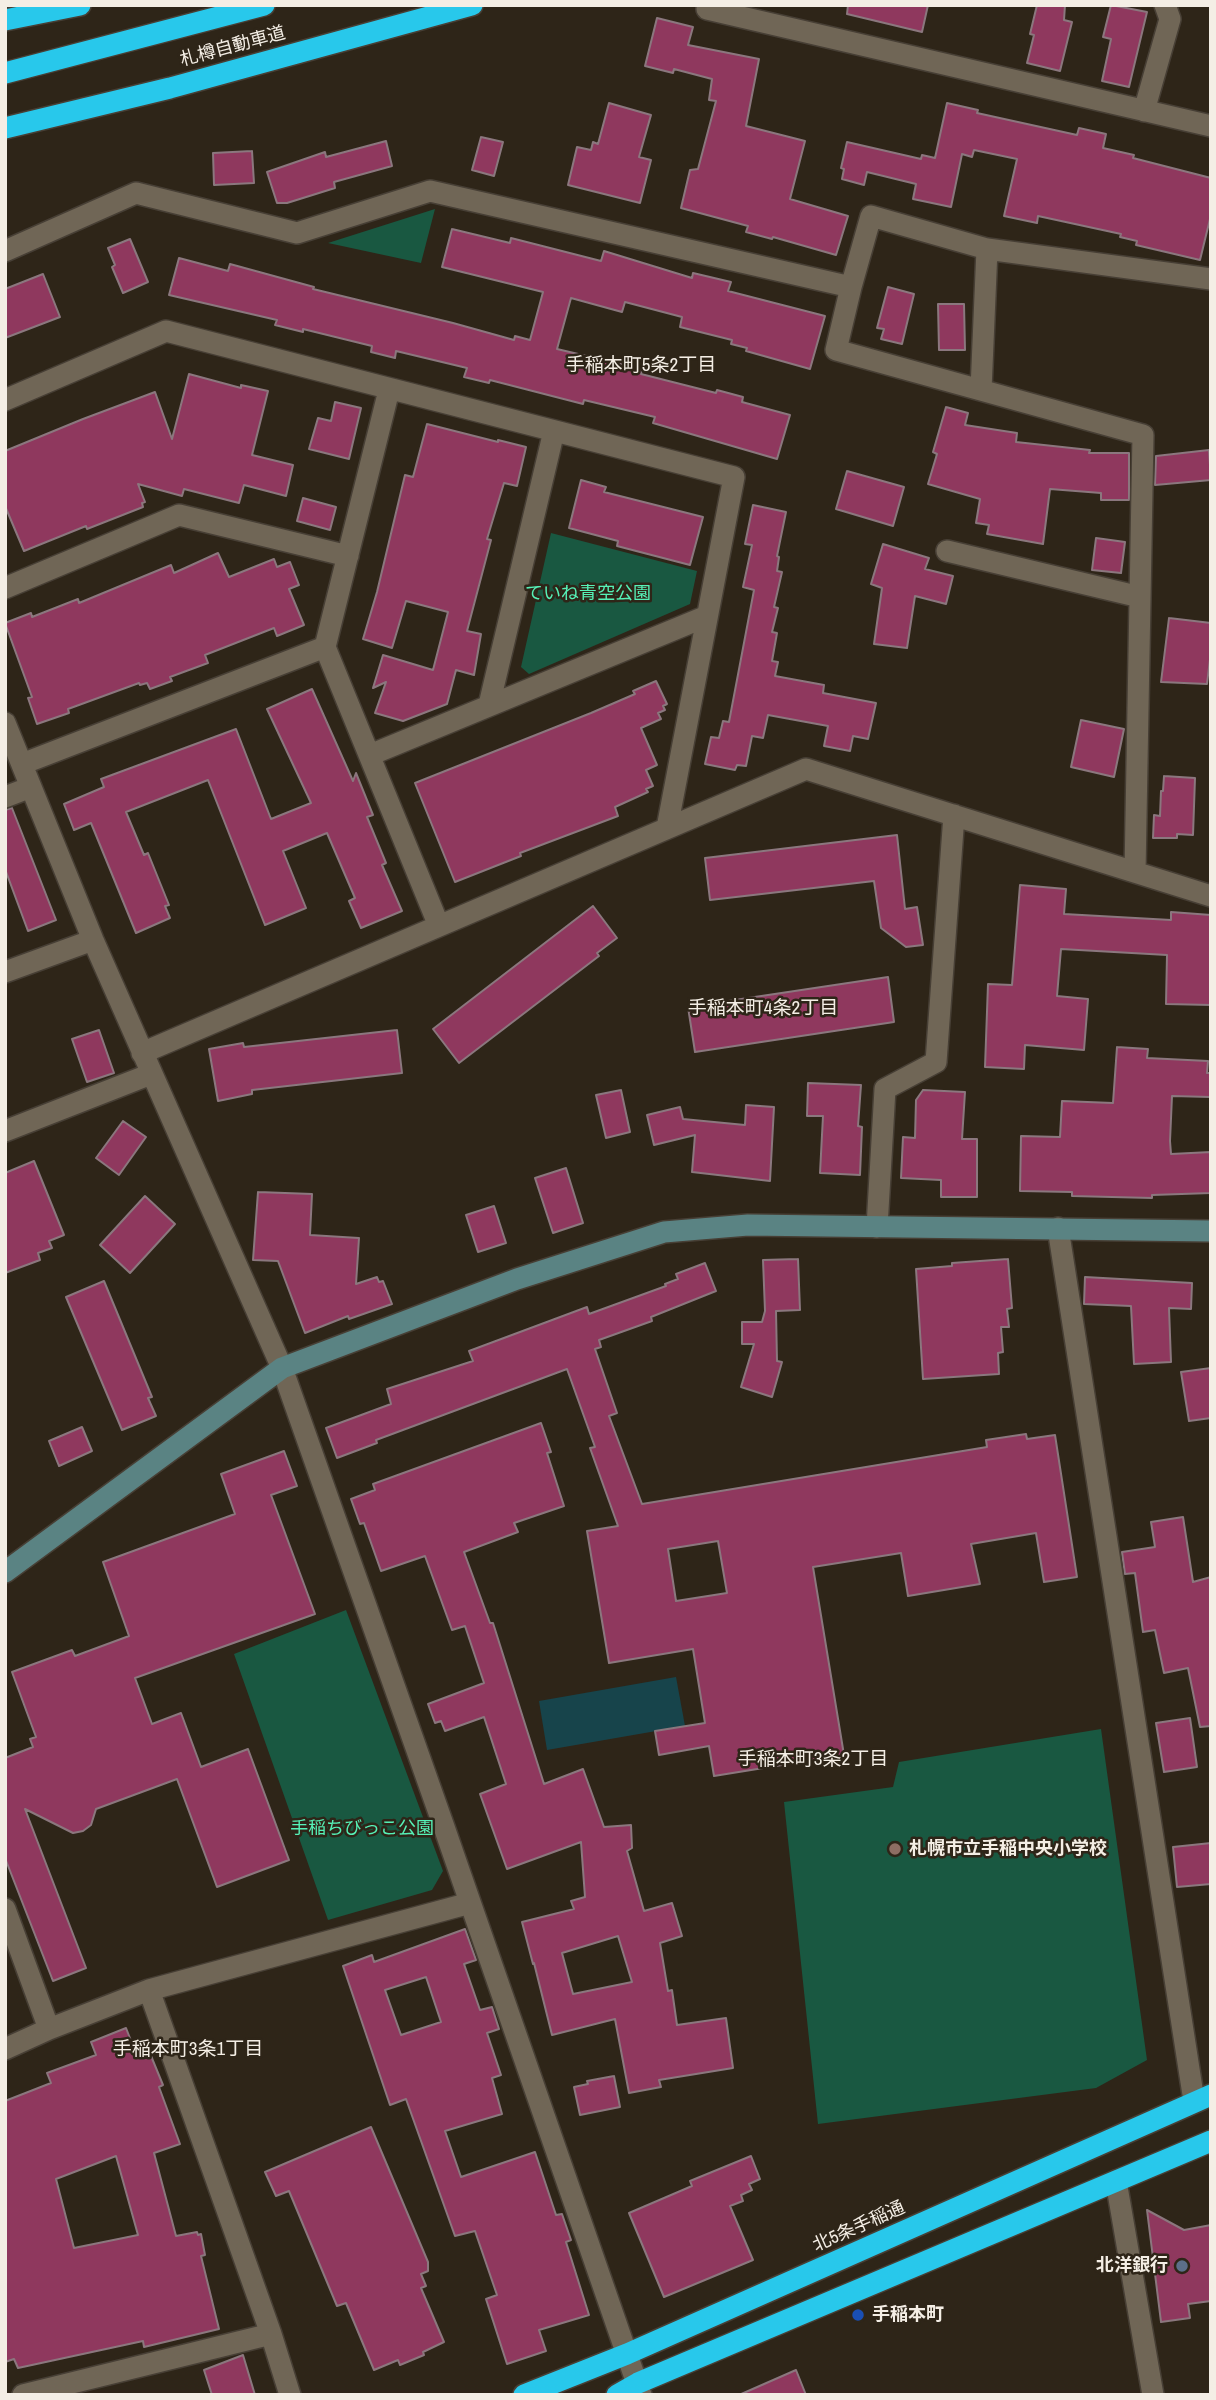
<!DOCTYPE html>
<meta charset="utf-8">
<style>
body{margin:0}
#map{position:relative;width:1216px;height:2400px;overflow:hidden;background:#2e2518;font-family:"Archivo Narrow",sans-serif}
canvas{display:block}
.frame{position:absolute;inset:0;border:7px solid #f4eee5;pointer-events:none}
</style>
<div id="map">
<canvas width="1216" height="2400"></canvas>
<div class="frame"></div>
</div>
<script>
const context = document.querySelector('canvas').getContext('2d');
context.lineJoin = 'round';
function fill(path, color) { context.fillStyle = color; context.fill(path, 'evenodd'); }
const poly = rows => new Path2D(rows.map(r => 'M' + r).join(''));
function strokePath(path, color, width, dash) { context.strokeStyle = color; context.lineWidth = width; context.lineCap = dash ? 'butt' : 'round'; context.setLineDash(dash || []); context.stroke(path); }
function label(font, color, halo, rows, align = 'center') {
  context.font = font + ' "Archivo Narrow","Noto Sans JP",sans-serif'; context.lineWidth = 5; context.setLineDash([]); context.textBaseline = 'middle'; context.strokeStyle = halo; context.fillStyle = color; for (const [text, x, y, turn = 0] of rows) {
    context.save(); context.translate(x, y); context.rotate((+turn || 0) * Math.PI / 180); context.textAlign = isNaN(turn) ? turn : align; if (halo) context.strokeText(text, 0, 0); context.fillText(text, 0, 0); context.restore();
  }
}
const green = poly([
 [435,209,421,263,328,243],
 [551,533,697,571,690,604,529,674,521,667],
 [346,1610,443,1871,432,1890,328,1920,234,1654],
 [1101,1729,1147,2060,1096,2088,818,2124,784,1802,893,1787,899,1762]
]);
const water = poly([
 [676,1677,685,1726,547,1750,539,1701]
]);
const building = poly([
 [848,5,928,5,922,32,847,14,848,5],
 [1037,5,1065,5,1064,20,1072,22,1060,71,1027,63,1034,35,1030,34,1037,5],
 [1111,5,1147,12,1129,87,1102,81,1111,39,1103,37,1111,5],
 [657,18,693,27,688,45,759,59,746,126,805,141,790,199,848,216,836,255,773,237,772,239,746,232,748,226,681,208,690,170,698,169,716,101,709,100,712,79,674,69,673,73,645,66,657,18],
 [609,103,651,115,639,157,651,160,640,203,568,185,577,147,591,150,593,142,598,144,609,103],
 [947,103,978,110,977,113,1077,135,1079,128,1106,134,1103,148,1134,155,1133,158,1211,178,1211,215,1200,260,1136,245,1137,241,1120,237,1121,234,1038,216,1037,223,1004,216,1017,159,974,150,972,157,962,154,951,207,913,199,916,184,867,172,864,185,842,179,844,169,841,168,847,142,921,159,922,155,935,158,947,103],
 [481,137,503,142,494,176,472,170,481,137],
 [386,141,392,166,334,182,335,188,287,203,277,203,267,172,325,152,326,157,386,141],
 [252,151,254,183,214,185,213,153,252,151],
 [452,229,510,243,511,238,601,261,604,251,692,278,693,273,731,282,728,291,825,316,810,369,746,351,747,348,731,344,732,340,680,327,682,317,625,302,622,312,571,298,557,349,642,369,641,374,716,393,717,390,743,397,742,402,790,415,777,459,653,423,655,417,584,400,583,404,490,380,489,383,464,377,467,368,396,351,395,358,371,352,372,346,303,329,303,332,275,325,277,320,169,295,179,258,228,271,230,264,314,287,313,289,453,323,514,340,515,336,530,340,543,292,442,267,452,229],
 [130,239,148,282,123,293,112,267,115,265,108,248,130,239],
 [43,274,60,317,5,338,5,289,43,274],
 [888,287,914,294,902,344,881,339,884,329,877,328,888,287],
 [938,304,964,304,965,350,939,350,938,304],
 [189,374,241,388,241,385,268,391,252,455,293,465,286,496,244,485,239,503,184,489,182,496,138,484,145,502,142,503,143,507,87,529,86,526,24,551,5,506,5,451,83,419,155,392,172,439,189,374],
 [335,402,361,408,349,459,309,449,318,418,331,421,335,402],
 [946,407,968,413,965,425,1017,433,1016,442,1090,450,1089,453,1129,453,1129,500,1101,500,1101,493,1050,489,1043,544,987,534,989,525,976,523,980,499,928,484,937,454,933,452,946,407],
 [427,424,498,442,498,440,526,447,517,486,504,483,487,539,491,540,467,631,481,634,474,675,456,670,447,704,403,721,375,713,386,682,373,688,383,655,433,670,448,612,406,601,392,648,363,639,377,592,405,475,413,477,427,424],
 [1209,450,1211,480,1155,485,1156,456,1209,450],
 [847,471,904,487,893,526,836,509,847,471],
 [581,480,606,487,604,492,703,517,690,565,617,546,618,541,569,528,581,480],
 [303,498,336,507,330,530,297,521,303,498],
 [753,505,786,512,777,556,779,557,777,571,782,572,774,607,778,608,772,632,777,633,772,661,778,662,775,676,824,685,823,693,876,703,868,739,853,736,850,751,824,746,828,726,768,715,763,738,752,736,746,766,737,765,735,770,705,764,711,737,719,738,723,721,729,722,754,590,743,587,752,545,745,544,753,505],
 [1096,538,1125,542,1121,573,1092,570,1096,538],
 [883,544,929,558,925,569,953,576,946,604,915,596,907,648,874,644,882,588,871,584,883,544],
 [218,553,229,577,274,559,277,567,290,562,299,585,289,589,304,625,277,636,274,628,205,655,208,663,170,677,172,681,150,689,147,683,140,685,139,683,68,709,69,713,37,724,28,698,32,697,5,623,31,613,32,617,78,599,79,603,171,565,174,573,218,553],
 [1169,618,1211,623,1211,651,1207,684,1161,682,1169,618],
 [656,681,667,704,663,706,665,710,658,713,661,719,641,728,657,765,646,770,653,786,646,789,648,792,615,807,618,816,520,853,521,856,455,882,415,783,591,713,635,694,633,691,656,681],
 [312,689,353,781,356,773,373,815,367,817,386,863,382,865,402,911,361,928,349,901,355,898,327,833,283,851,306,908,265,925,208,780,126,812,144,855,148,853,169,905,165,906,170,918,136,933,91,823,74,830,64,804,104,787,101,779,236,729,271,819,311,803,267,709,312,689],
 [1081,720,1124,729,1114,777,1071,767,1081,720],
 [1164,776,1195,778,1193,835,1177,834,1177,838,1153,838,1154,815,1160,816,1161,791,1163,791,1164,776],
 [12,808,56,920,28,931,5,869,5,810,12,808],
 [897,835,905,909,917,907,923,945,906,947,881,928,874,881,710,900,705,858,897,835],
 [1020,885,1066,889,1064,914,1171,920,1171,912,1211,915,1211,1005,1166,1004,1167,955,1061,949,1057,996,1088,999,1084,1050,1025,1045,1024,1069,985,1067,988,984,1012,985,1020,885],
 [593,906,617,938,597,953,599,956,459,1063,433,1029,593,906],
 [888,977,894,1022,695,1052,688,1007,888,977],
 [99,1030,114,1073,87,1082,72,1039,99,1030],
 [397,1030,402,1073,252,1090,252,1094,218,1101,209,1049,243,1043,244,1047,397,1030],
 [1117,1047,1148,1049,1147,1058,1208,1061,1207,1073,1211,1073,1210,1097,1172,1096,1170,1141,1171,1154,1211,1152,1211,1193,1152,1195,1152,1198,1072,1196,1072,1192,1020,1191,1021,1136,1060,1137,1062,1101,1113,1103,1117,1047],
 [808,1083,861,1085,858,1126,862,1127,860,1175,820,1173,823,1116,807,1116,808,1083],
 [621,1090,630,1132,606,1138,596,1095,621,1090],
 [923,1090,965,1092,962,1139,977,1139,977,1197,941,1197,941,1180,901,1178,903,1137,915,1138,916,1100,923,1090],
 [746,1105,774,1107,770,1181,692,1172,695,1135,654,1145,647,1115,680,1107,683,1119,745,1125,746,1105],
 [123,1121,146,1137,119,1175,96,1158,123,1121],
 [34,1161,64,1235,49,1241,52,1248,38,1253,40,1260,5,1273,5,1173,34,1161],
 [566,1168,583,1223,553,1233,535,1178,566,1168],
 [258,1192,312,1194,310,1235,359,1238,356,1284,377,1277,379,1282,383,1281,392,1304,349,1319,348,1316,305,1333,278,1261,253,1260,258,1192],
 [145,1196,175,1224,130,1273,100,1245,145,1196],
 [494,1206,506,1243,478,1252,466,1215,494,1206],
 [798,1259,800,1310,776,1311,777,1361,782,1362,772,1397,741,1387,754,1344,742,1344,742,1322,762,1322,765,1311,763,1260,798,1259],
 [1008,1259,1012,1308,1007,1309,1009,1327,1001,1327,1003,1352,998,1353,999,1374,923,1379,916,1269,952,1266,952,1263,1008,1259],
 [705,1263,716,1291,651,1317,652,1321,599,1340,601,1347,595,1349,617,1413,609,1416,642,1504,987,1447,986,1440,1026,1434,1027,1439,1055,1435,1077,1577,1044,1582,1036,1533,971,1544,980,1584,908,1596,901,1553,813,1567,844,1755,714,1776,709,1746,659,1755,655,1731,705,1723,693,1649,609,1663,587,1531,618,1526,590,1448,595,1447,567,1369,376,1440,377,1443,337,1458,326,1428,391,1404,387,1389,473,1361,469,1351,587,1307,589,1314,666,1286,665,1284,678,1279,676,1274,705,1263],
 [718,1541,727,1593,676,1601,668,1549,718,1541],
 [1085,1277,1192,1283,1191,1309,1169,1308,1171,1362,1134,1364,1131,1306,1084,1304,1085,1277],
 [104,1281,152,1397,148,1398,156,1416,122,1430,66,1297,104,1281],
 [1211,1368,1211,1418,1189,1421,1181,1372,1211,1368],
 [541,1423,551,1452,547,1453,564,1506,514,1523,518,1532,464,1552,490,1623,493,1623,544,1784,583,1769,604,1827,631,1825,632,1848,627,1851,644,1911,672,1903,682,1936,660,1943,668,1991,672,1990,677,2025,726,2018,733,2068,659,2080,661,2087,629,2093,615,2019,552,2035,534,1963,533,1964,522,1922,574,1909,571,1901,585,1897,581,1842,507,1869,480,1794,506,1784,484,1717,445,1731,441,1721,435,1723,428,1704,484,1683,465,1626,452,1630,425,1556,381,1571,364,1523,360,1524,351,1499,375,1490,373,1484,541,1423],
 [618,1936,632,1982,573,1994,562,1953,618,1936],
 [82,1427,92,1451,59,1466,49,1441,82,1427],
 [284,1451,297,1486,271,1495,315,1614,135,1678,152,1724,181,1713,201,1767,248,1749,289,1860,217,1887,177,1779,96,1809,91,1825,83,1831,73,1833,25,1809,86,1968,53,1981,5,1858,5,1758,33,1747,30,1739,36,1737,12,1672,72,1650,75,1656,129,1636,103,1562,235,1514,221,1474,284,1451],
 [1183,1517,1193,1582,1211,1577,1211,1726,1200,1727,1188,1668,1164,1673,1155,1630,1143,1632,1135,1573,1125,1574,1122,1552,1155,1547,1151,1522,1183,1517],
 [1190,1718,1197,1767,1164,1772,1156,1723,1190,1718],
 [1211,1843,1211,1884,1177,1887,1173,1847,1211,1843],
 [465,1929,476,1960,464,1964,480,2010,492,2007,499,2029,487,2033,501,2075,492,2078,502,2114,445,2131,461,2177,535,2152,556,2215,562,2214,571,2240,566,2242,589,2315,539,2330,546,2351,507,2364,486,2299,497,2295,475,2231,455,2236,406,2099,390,2105,343,1966,372,1955,374,1962,465,1929],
 [426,1977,441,2022,401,2035,385,1990,426,1977],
 [126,2028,137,2056,149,2051,163,2085,159,2087,180,2144,154,2153,176,2236,197,2232,198,2235,201,2234,205,2255,201,2256,219,2329,144,2347,143,2341,18,2368,14,2359,5,2362,5,2101,51,2083,47,2073,96,2055,91,2042,126,2028],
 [116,2156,138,2235,74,2248,56,2179,116,2156],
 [614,2076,620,2107,580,2115,574,2087,588,2084,587,2081,614,2076],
 [371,2127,428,2262,428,2271,421,2274,426,2286,421,2288,444,2342,423,2352,424,2355,400,2365,398,2360,374,2370,346,2303,337,2306,289,2191,276,2196,265,2172,371,2127],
 [751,2156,760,2179,749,2184,752,2190,741,2195,743,2201,730,2206,753,2260,664,2297,629,2213,692,2186,690,2181,751,2156],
 [1147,2210,1184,2230,1211,2225,1211,2301,1188,2304,1190,2318,1161,2322,1147,2210],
 [243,2355,255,2395,212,2395,204,2370,243,2355],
 [796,2370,806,2395,739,2395,796,2370]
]);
const street = poly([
 [707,9,1211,126],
 [1144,111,1170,19,1165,5],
 [5,251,136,193,297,233,430,191,851,287,871,216,987,249,1211,279],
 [851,287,836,350,1143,435,1135,872],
 [389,390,325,647,439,926],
 [981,390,987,249],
 [5,400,166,331,734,477,667,828],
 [947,551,1140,597],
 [5,588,179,515,348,556],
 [489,705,554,431],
 [5,723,93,940,282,1368,444,1827,641,2395],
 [370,755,707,616],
 [22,764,325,647],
 [5,797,31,787],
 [5,972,93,940],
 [142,1053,806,769,1211,896],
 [5,1131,151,1074],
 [877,1227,885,1089,936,1062,954,815],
 [1058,1228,1194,2101],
 [5,1909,49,2029],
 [149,1990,271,2334,290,2395],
 [5,2049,49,2029,149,1990,470,1903],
 [1116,2181,1153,2395],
 [23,2395,271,2334]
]);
const secondary = poly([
 [5,1572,282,1368,517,1279,664,1232,748,1225,1211,1231]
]);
const highway = poly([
 [5,20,80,5],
 [5,73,264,5],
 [5,128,170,88,472,5],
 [524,2395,627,2354,1211,2095],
 [617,2395,638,2383,1211,2141]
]);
const markers = [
 [895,1849,7,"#8d6e63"],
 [1182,2266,7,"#5c6f8a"],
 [858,2315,7,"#1a4fb4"]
];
const streetNames = [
 ["札樽自動車道",233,47,-15],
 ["北5条手稲通",859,2227,-24]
];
const parkNames = [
 ["ていね青空公園",588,594],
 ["手稲ちびっこ公園",362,1829]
];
const poiNames = [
 ["札幌市立手稲中央小学校",909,1849],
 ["北洋銀行",1168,2266,"right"],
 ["手稲本町",872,2315]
];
const neighbourhoodNames = [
 ["手稲本町5条2丁目",641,366],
 ["手稲本町4条2丁目",763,1009],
 ["手稲本町3条2丁目",813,1760],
 ["手稲本町3条1丁目",188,2050]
];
fill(green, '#195841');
fill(water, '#17444b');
fill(building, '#8f385e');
strokePath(building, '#8b777e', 2);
strokePath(street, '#473f35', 24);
strokePath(secondary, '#473f35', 24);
strokePath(highway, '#473f35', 24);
strokePath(street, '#706656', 21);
strokePath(secondary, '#5a8383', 21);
strokePath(highway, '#28c8eb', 21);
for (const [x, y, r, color] of markers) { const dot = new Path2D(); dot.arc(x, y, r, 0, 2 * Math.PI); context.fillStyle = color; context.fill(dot); strokePath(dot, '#2e2518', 2.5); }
label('18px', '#f4eee5', '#2e2518', streetNames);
label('18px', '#56f1b7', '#2e2518', parkNames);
label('bold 18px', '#f4eee5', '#2e2518', poiNames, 'left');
label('19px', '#f4eee5', '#2e2518', neighbourhoodNames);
</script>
